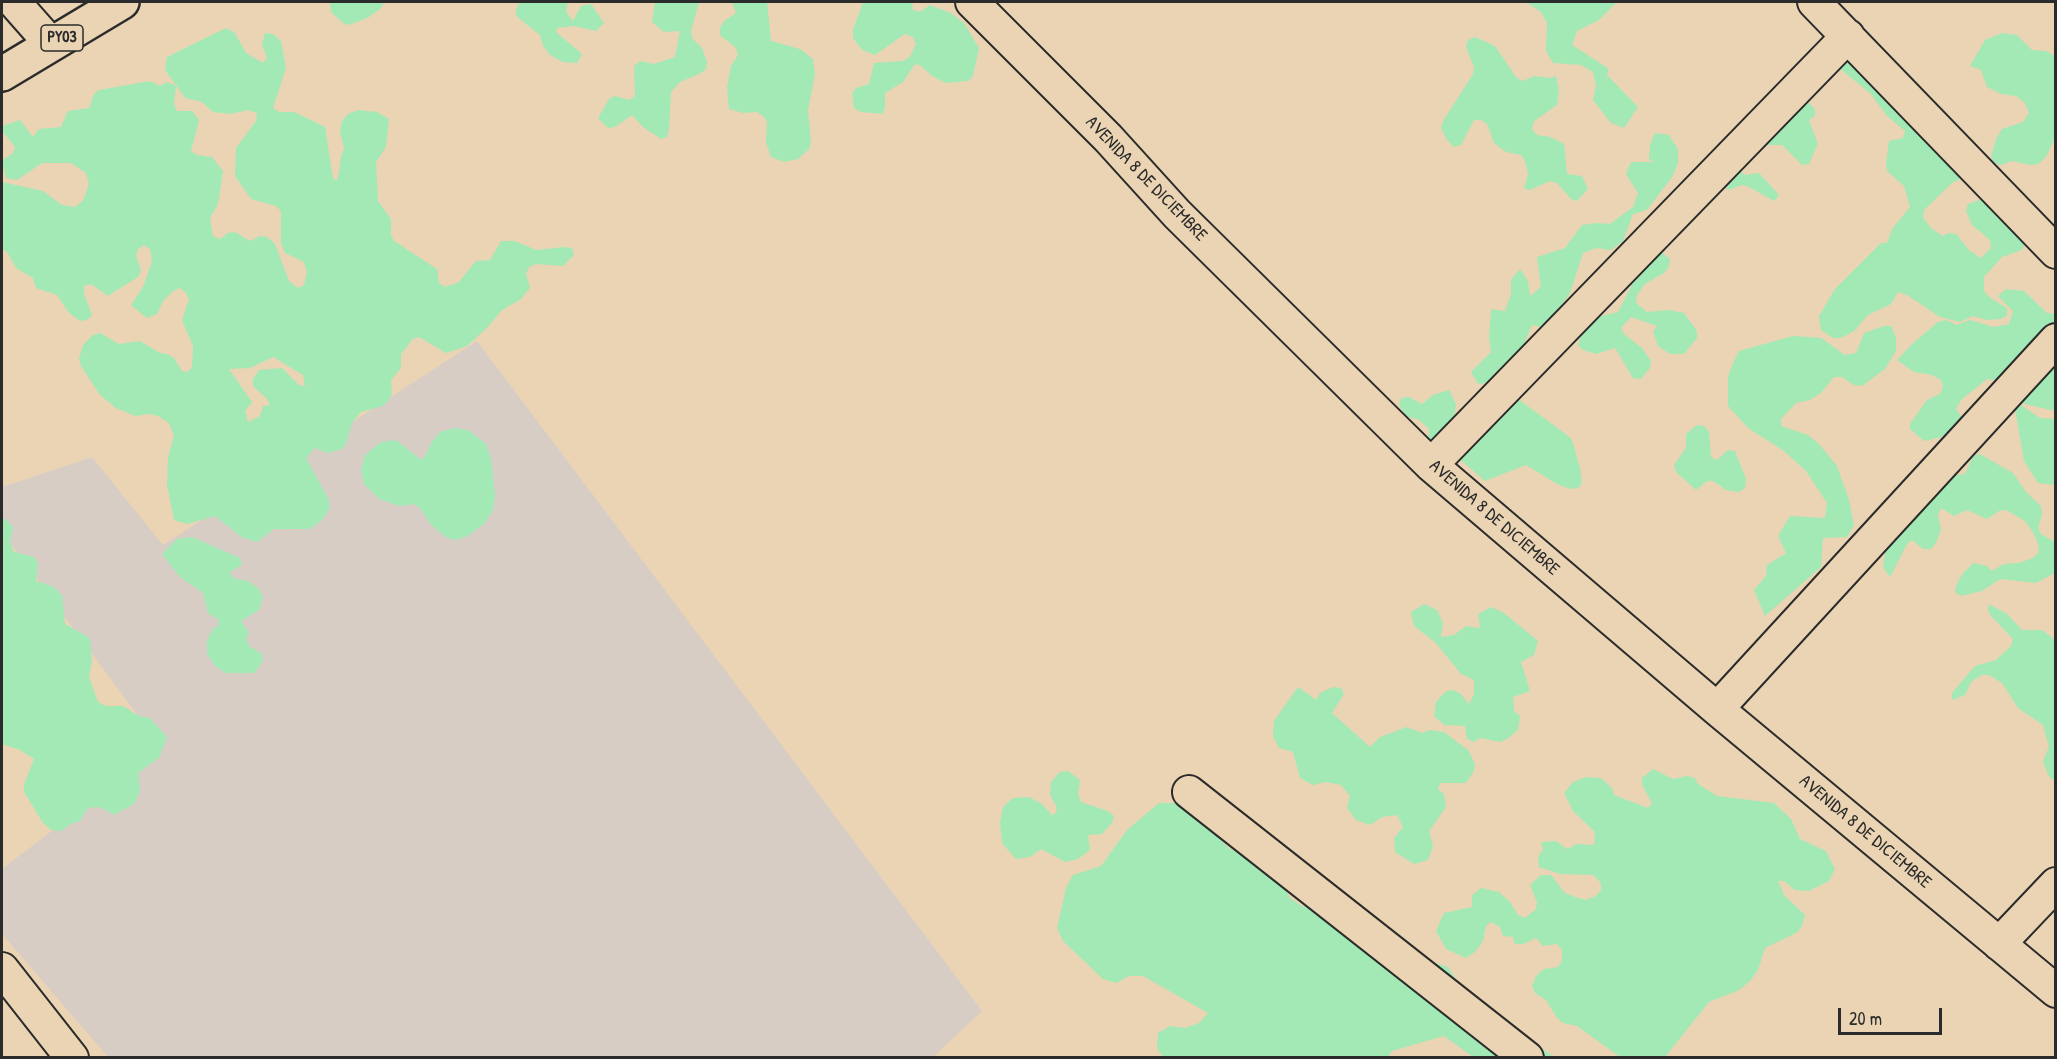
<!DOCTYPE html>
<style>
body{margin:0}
#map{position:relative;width:2057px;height:1059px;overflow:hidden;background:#ead4b3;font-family:"Patrick Hand",sans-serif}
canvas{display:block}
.frame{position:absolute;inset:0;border:3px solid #2b2b2b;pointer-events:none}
.scale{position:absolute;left:1838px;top:1008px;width:104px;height:27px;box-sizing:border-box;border:3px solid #2b2b2b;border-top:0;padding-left:8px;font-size:18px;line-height:21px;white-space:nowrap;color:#2b2b2b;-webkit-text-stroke:4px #ead4b3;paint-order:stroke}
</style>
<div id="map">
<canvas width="2057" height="1059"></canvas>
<div class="frame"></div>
<div class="scale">20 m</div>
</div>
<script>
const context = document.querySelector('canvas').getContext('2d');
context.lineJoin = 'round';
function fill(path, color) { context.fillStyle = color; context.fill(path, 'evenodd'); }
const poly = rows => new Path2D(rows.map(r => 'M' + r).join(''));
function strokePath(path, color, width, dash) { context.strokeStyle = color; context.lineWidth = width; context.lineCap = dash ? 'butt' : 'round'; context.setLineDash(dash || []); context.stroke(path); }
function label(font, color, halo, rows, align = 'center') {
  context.font = font + ' "Patrick Hand",sans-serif'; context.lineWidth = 4.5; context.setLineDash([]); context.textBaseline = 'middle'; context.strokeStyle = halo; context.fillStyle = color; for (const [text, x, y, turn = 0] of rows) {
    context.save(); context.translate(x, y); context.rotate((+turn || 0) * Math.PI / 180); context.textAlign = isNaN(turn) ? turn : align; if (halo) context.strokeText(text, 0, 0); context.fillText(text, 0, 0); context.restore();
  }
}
const built = poly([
 [477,341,982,1011,933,1057,108,1057,2,934,2,869,161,747,2,532,2,487,92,457,163,545]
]);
const green = poly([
 [330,2,384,2,382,7,369,17,349,25,343,23,331,12],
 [520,2,568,2,566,12,573,21,581,6,591,4,604,23,596,31,574,26,557,28,556,32,582,54,577,63,563,62,550,55,543,46,540,35,516,16,516,9],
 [655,2,699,2,691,31,692,38,702,48,707,62,706,69,701,73,680,82,671,92,669,129,667,137,661,139,643,127,632,115,615,127,608,128,598,118,609,99,615,96,629,100,635,96,634,66,640,61,654,64,675,57,680,31,664,32,652,22],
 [732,2,767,2,771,41,800,49,813,59,815,74,808,110,811,141,809,149,798,159,784,162,771,157,766,143,767,121,763,116,757,112,743,113,729,109,727,88,731,66,738,55,736,48,720,35,720,28,724,21,736,13],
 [863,2,912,2,913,10,920,12,930,5,951,13,964,23,979,48,973,76,968,81,946,83,932,76,921,66,915,64,903,82,885,93,885,107,883,114,861,112,854,108,852,93,856,88,869,84,874,63,903,61,910,57,916,44,913,37,905,34,875,55,862,50,853,38,853,30],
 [1526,2,1617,2,1599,20,1577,31,1572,45,1609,69,1607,75,1638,107,1624,128,1611,123,1593,100,1596,86,1593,72,1581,65,1553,63,1546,51,1547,23,1541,12],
 [226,28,235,33,246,53,263,63,267,58,262,44,265,33,273,34,281,41,286,68,273,108,279,112,294,112,325,127,333,179,337,180,339,173,341,156,344,149,340,131,342,121,348,114,358,110,377,112,389,119,386,147,376,162,378,201,391,219,391,235,394,241,437,269,439,283,445,287,459,282,476,261,490,260,501,241,515,241,536,250,564,247,572,248,574,255,563,266,536,264,529,267,526,274,530,288,521,299,502,310,488,327,467,346,446,353,419,337,413,339,401,354,401,368,391,380,392,394,388,401,383,406,361,412,352,423,346,444,342,449,328,453,315,448,306,458,329,500,330,508,322,520,310,529,274,529,257,542,243,538,215,516,187,524,174,520,167,485,168,457,174,436,169,423,158,416,150,414,135,416,116,408,100,395,81,366,79,359,83,345,93,335,100,333,119,344,140,341,160,353,167,354,174,358,182,371,188,372,192,367,193,346,182,320,189,299,186,293,180,288,173,291,163,301,157,314,147,318,131,305,143,287,152,262,150,249,144,245,138,249,136,256,141,270,138,277,114,292,108,296,91,284,84,286,84,294,92,315,87,320,80,321,68,312,57,295,36,288,33,278,16,268,7,252,2,249,2,182,43,191,62,205,75,207,83,201,89,184,86,173,71,163,42,163,17,180,6,178,2,161,13,153,15,147,3,132,2,126,20,120,33,137,39,129,61,127,68,111,89,108,94,94,99,90,150,81,160,86,167,82,176,86,174,104,177,111,192,111,199,120,191,151,197,155,212,157,223,171,218,204,210,218,213,236,220,239,228,233,235,232,250,241,260,236,267,237,275,244,289,281,298,288,304,285,307,272,304,262,285,253,281,244,281,211,276,206,251,199,235,176,236,148,256,121,257,113,248,110,231,114,213,112,202,102,185,98,165,70,167,57],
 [273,357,303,375,305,386,299,385,282,368,259,370,253,379,253,386,267,399,270,405,263,406,260,416,248,422,245,411,252,402,229,369,250,368],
 [2002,33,2017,35,2032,50,2046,51,2055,56,2055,138,2046,157,2038,164,2030,165,2012,161,2001,165,1994,163,1991,156,1996,139,2002,129,2023,122,2029,113,2025,103,2016,96,2001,94,1987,87,1981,70,1970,66,1985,40],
 [1475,37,1495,46,1516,77,1522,81,1535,76,1549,78,1556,76,1559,90,1557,105,1534,121,1532,129,1537,135,1551,137,1564,144,1567,174,1582,176,1588,189,1577,201,1571,199,1557,183,1550,181,1530,190,1524,188,1528,174,1525,161,1521,155,1506,152,1494,143,1487,124,1481,120,1474,120,1461,145,1454,147,1447,140,1441,128,1443,121,1473,74,1474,67,1466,47,1468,40],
 [1846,57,1967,175,1952,183,1924,210,1923,218,1932,229,1943,236,1949,233,1956,234,1970,251,1981,258,1991,248,1990,240,1972,225,1966,211,1968,204,1988,197,2028,237,2022,250,2002,257,1984,277,1984,291,1989,297,2007,308,2007,316,2001,319,1987,320,1973,316,1960,322,1940,317,1907,295,1898,292,1891,304,1868,315,1854,331,1841,338,1833,338,1821,330,1819,316,1835,289,1881,243,1887,243,1892,229,1910,207,1904,186,1887,171,1886,163,1889,141,1903,138,1905,131,1887,116,1870,93,1839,68,1837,61],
 [1804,98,1815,109,1815,116,1809,120,1818,144,1809,164,1802,165,1782,145,1768,145,1762,140,1794,115,1793,107],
 [1655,133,1669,135,1678,149,1678,163,1672,177,1647,210,1633,214,1623,241,1611,250,1596,248,1583,253,1570,293,1546,328,1532,325,1521,351,1493,382,1478,384,1471,372,1491,352,1489,337,1491,309,1505,311,1511,294,1511,280,1520,269,1528,281,1530,296,1541,287,1537,257,1565,248,1582,225,1596,223,1610,224,1633,207,1638,193,1626,174,1631,162,1655,162,1649,160,1650,145],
 [1740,169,1744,175,1759,173,1779,195,1774,201,1749,187,1742,185,1729,190,1723,186],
 [1659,250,1670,259,1669,267,1664,273,1645,284,1637,295,1636,303,1647,312,1669,310,1684,313,1697,331,1697,338,1684,354,1670,354,1658,346,1653,332,1657,326,1631,317,1621,328,1624,334,1642,348,1651,361,1650,368,1641,379,1633,378,1615,348,1596,354,1583,350,1578,345,1582,331,1597,317,1618,312,1631,287,1634,274],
 [2006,289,2024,291,2047,313,2055,314,2055,411,2025,404,1994,380,1987,379,1961,400,1956,409,1963,419,1946,436,1924,441,1910,429,1910,424,1927,400,1940,394,1943,387,1941,380,1932,375,1914,372,1897,360,1912,344,1938,322,1946,320,1957,325,1970,320,1994,327,2009,324,2013,311,1998,296],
 [1884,326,1891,326,1896,337,1896,351,1885,369,1862,386,1854,385,1842,377,1834,377,1821,393,1810,400,1796,403,1781,419,1781,426,1808,435,1819,444,1837,466,1849,500,1854,525,1847,537,1823,538,1821,567,1765,616,1754,590,1766,576,1767,565,1786,553,1778,536,1790,516,1825,518,1827,503,1806,471,1784,451,1748,428,1728,406,1728,377,1733,363,1739,351,1793,336,1821,338,1845,355,1856,353,1864,333],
 [1449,390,1456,404,1453,426,1514,396,1567,435,1572,440,1580,468,1582,483,1578,488,1570,489,1557,484,1526,465,1485,481,1463,462,1428,444,1429,429,1419,420,1406,416,1399,405,1401,398,1409,397,1422,404,1433,395],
 [2021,405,2040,418,2055,419,2055,485,2038,483,2024,461,2015,409],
 [1697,425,1704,426,1709,432,1711,457,1717,460,1728,450,1735,451,1746,479,1745,488,1739,492,1726,490,1713,481,1707,481,1696,490,1676,472,1674,465,1686,448,1686,434],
 [454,428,468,430,486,444,491,458,495,495,493,510,485,523,468,536,455,540,447,538,431,525,420,508,414,504,399,506,379,499,364,484,361,470,365,455,381,442,396,440,420,459,425,457,431,443,440,432],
 [1980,454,2013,473,2026,492,2041,506,2042,514,2038,528,2041,534,2055,542,2055,573,2036,583,2000,579,1982,591,1961,596,1955,592,1956,586,1963,573,1974,563,1987,566,1992,571,2004,564,2019,563,2033,558,2038,553,2039,546,2033,532,2025,521,2006,510,1999,511,1987,519,1967,510,1954,516,1941,508,1938,515,1941,530,1936,543,1931,549,1923,549,1912,540,1907,544,1890,577,1883,567,1886,546,1949,476,1965,474,1973,456],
 [2,516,13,527,10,542,14,552,34,557,38,563,36,581,54,587,62,595,65,624,90,638,92,661,89,677,98,702,105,706,123,706,139,716,150,718,167,737,159,758,138,773,140,791,134,804,114,815,100,807,88,808,80,821,70,824,62,831,51,830,43,823,24,792,24,785,34,759,20,750,2,744],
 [192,537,240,558,242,565,230,572,233,578,248,581,259,589,263,597,259,610,241,621,249,632,246,638,249,646,262,654,263,661,254,673,226,673,215,666,207,654,207,640,214,627,218,627,219,620,208,613,203,593,180,577,162,554,177,539],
 [1424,604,1437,610,1443,623,1441,637,1454,635,1466,626,1480,628,1478,614,1491,607,1504,613,1538,641,1534,655,1521,662,1530,691,1513,697,1514,711,1520,716,1518,730,1507,739,1500,742,1480,738,1474,742,1467,739,1465,726,1444,725,1434,716,1436,702,1446,691,1453,690,1460,693,1469,704,1474,694,1474,680,1461,674,1435,642,1414,626,1411,612],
 [1989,604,2007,614,2022,630,2042,630,2053,638,2056,648,2055,782,2048,775,2043,761,2049,747,2043,725,2018,708,2002,683,1989,675,1982,675,1971,682,1965,695,1952,700,1952,693,1975,666,1996,660,2011,646,2013,639,1992,617,1988,611],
 [1298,687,1316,700,1320,693,1333,687,1341,688,1344,694,1332,713,1370,747,1380,737,1407,727,1422,733,1429,730,1444,732,1468,750,1475,764,1474,771,1466,783,1440,783,1438,789,1444,794,1446,807,1429,831,1433,846,1428,860,1414,864,1395,852,1394,838,1403,827,1397,815,1382,817,1370,825,1356,820,1347,808,1350,796,1341,785,1326,782,1313,785,1300,778,1293,752,1279,748,1273,736,1274,721],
 [1653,769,1673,779,1687,776,1695,778,1698,784,1717,796,1774,803,1791,819,1800,839,1826,851,1835,869,1829,881,1809,891,1795,890,1784,881,1778,881,1784,895,1805,915,1801,928,1796,933,1765,948,1758,970,1750,981,1739,990,1709,1002,1665,1057,1620,1057,1577,1026,1563,1023,1557,1018,1546,1000,1535,993,1532,986,1536,976,1544,969,1558,967,1562,961,1562,950,1557,944,1543,946,1536,938,1523,944,1515,944,1513,937,1503,936,1500,927,1491,922,1486,926,1483,941,1475,952,1466,958,1446,949,1436,931,1444,913,1472,907,1472,895,1481,888,1499,892,1510,902,1518,915,1525,918,1536,909,1537,902,1530,885,1541,875,1551,875,1565,893,1575,897,1586,900,1596,896,1601,890,1601,883,1593,875,1560,874,1539,867,1538,857,1543,849,1541,842,1556,841,1567,849,1577,844,1594,845,1595,832,1573,811,1564,793,1573,782,1586,777,1601,778,1612,788,1614,795,1648,808,1652,803,1642,785,1642,778],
 [1068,771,1080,780,1078,794,1081,802,1108,811,1114,816,1112,823,1102,834,1088,835,1090,850,1078,859,1065,862,1041,849,1030,857,1016,859,1002,843,1000,822,1003,807,1013,798,1029,797,1042,804,1052,815,1055,814,1057,808,1050,795,1051,782,1060,772],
 [1159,803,1173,803,1188,808,1230,849,1244,855,1283,885,1290,898,1302,906,1316,909,1420,958,1448,967,1463,991,1554,1057,1473,1057,1444,1036,1392,1051,1388,1057,1163,1057,1157,1048,1158,1033,1170,1026,1185,1028,1199,1023,1208,1013,1143,976,1129,976,1116,983,1103,979,1063,941,1057,928,1066,888,1073,875,1101,866,1127,830]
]);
const street = poly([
 [14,2,51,44],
 [972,2,1108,138,1177,214,1431,465,1717,709,2056,991],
 [1814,2,2056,252],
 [1431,465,1848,36],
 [1717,709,2056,340],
 [1189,792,1527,1058],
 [1999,944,2056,884],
 [2,969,72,1058]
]);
const highway = poly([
 [2,74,122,2]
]);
const shields = [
 [62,38,42]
];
const shieldNames = [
 ["PY03",62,38]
];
const streetNames = [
 ["AVENIDA 8 DE DICIEMBRE",1146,179,46],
 ["AVENIDA 8 DE DICIEMBRE",1494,518,41],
 ["AVENIDA 8 DE DICIEMBRE",1865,832,40]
];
fill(built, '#d8cdc5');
fill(green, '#a2e9b6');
strokePath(street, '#2b2b2b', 36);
strokePath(highway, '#2b2b2b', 38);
strokePath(street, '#ead4b3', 32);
strokePath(highway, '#ead4b3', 33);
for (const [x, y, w] of shields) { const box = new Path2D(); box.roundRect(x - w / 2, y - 13, w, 26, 4.5); context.fillStyle = '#ead4b3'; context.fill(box); strokePath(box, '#2b2b2b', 1.5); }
label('bold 16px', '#2b2b2b', null, shieldNames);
label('18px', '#2b2b2b', '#ead4b3', streetNames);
</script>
